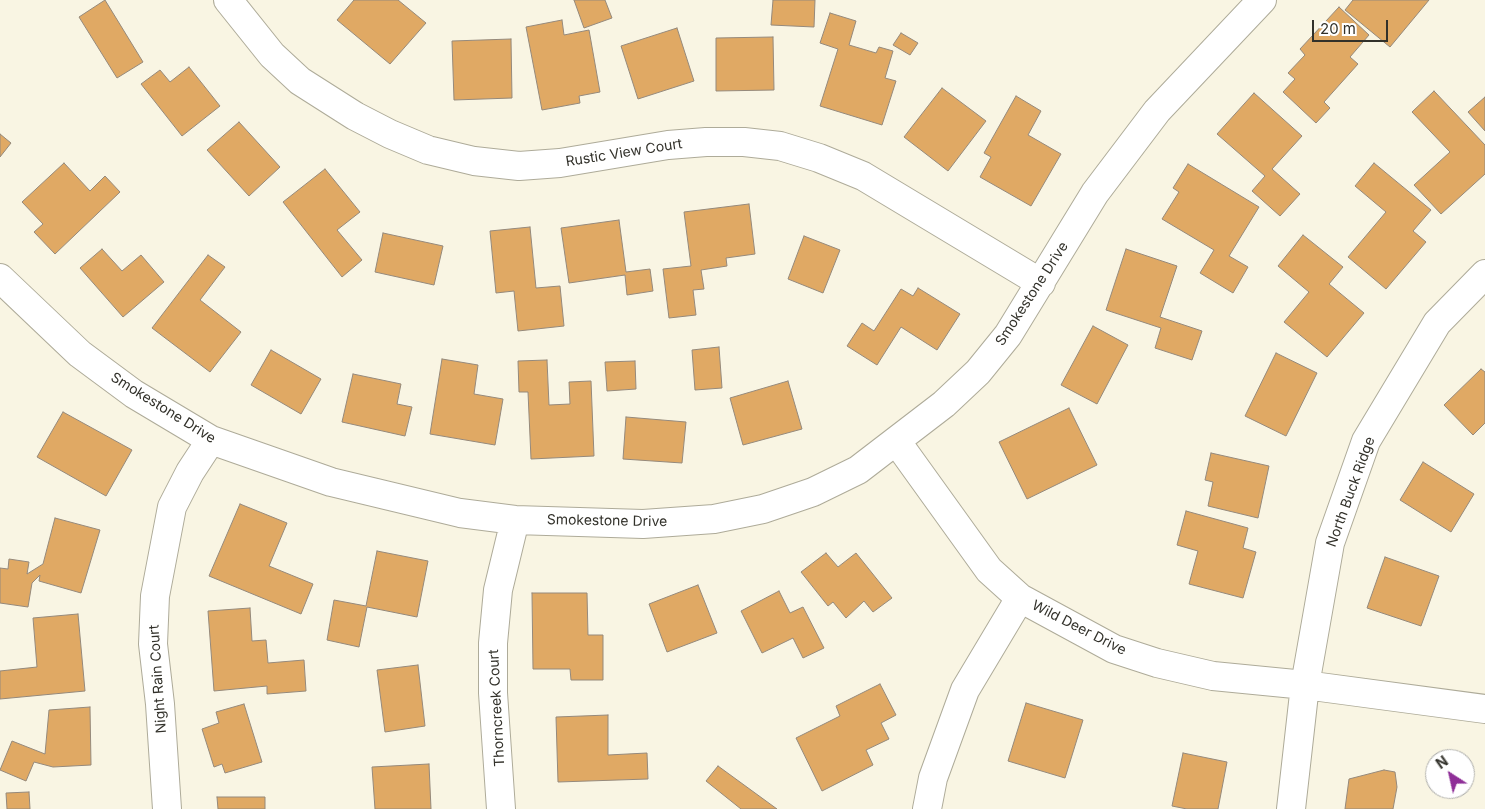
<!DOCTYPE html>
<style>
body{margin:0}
#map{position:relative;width:1485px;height:809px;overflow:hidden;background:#f9f5e3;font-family:Inter,sans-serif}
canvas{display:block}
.north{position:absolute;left:1425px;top:749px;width:50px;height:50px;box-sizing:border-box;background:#fff;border:1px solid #adadaa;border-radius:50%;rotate:325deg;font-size:14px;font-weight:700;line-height:20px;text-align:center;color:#32312a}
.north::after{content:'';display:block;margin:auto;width:18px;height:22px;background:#8f2f98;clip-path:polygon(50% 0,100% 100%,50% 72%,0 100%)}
.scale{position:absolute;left:1312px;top:20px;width:76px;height:22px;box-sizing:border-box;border:2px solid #32312a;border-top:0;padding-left:6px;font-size:15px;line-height:18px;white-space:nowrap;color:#32312a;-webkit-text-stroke:4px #fff;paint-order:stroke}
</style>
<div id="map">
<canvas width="1485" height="809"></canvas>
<div class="north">N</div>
<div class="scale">20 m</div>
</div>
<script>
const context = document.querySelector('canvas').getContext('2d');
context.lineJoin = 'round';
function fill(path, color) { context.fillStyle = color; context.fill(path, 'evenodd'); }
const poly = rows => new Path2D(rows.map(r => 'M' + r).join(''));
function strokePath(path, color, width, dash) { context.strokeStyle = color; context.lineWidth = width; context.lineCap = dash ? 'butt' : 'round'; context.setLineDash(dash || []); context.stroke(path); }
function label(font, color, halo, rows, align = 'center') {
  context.font = font + ' Inter,sans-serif'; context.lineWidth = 5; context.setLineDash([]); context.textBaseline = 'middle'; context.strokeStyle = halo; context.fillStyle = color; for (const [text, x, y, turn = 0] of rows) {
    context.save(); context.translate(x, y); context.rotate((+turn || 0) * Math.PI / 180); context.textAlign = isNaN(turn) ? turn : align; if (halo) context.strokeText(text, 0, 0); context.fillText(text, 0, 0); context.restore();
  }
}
const building = poly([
 [105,0,143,62,117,78,79,17,105,0],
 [354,0,398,0,426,23,390,64,337,20,354,0],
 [574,0,605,0,612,18,584,28,574,0],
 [773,0,815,0,814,27,771,25,773,0],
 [1353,0,1429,0,1390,47,1345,10,1353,0],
 [1339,7,1369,35,1350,57,1358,64,1324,102,1330,108,1316,123,1283,92,1295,79,1288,73,1305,55,1300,49,1339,7],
 [830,13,856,21,849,45,876,53,879,47,893,51,885,78,896,81,882,125,820,106,838,49,820,43,830,13],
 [562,20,564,35,589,30,600,92,579,96,580,103,542,110,526,27,562,20],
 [677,28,694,81,638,99,621,46,677,28],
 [901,33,918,43,910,55,893,45,901,33],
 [773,37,774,90,716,91,716,38,773,37],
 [511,39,512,98,454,100,452,41,511,39],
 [189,67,220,106,182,136,141,84,160,70,170,82,189,67],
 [942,88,986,121,948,171,904,137,942,88],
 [1434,91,1485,145,1485,174,1441,214,1414,185,1450,152,1412,112,1434,91],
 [1254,93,1302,136,1272,169,1300,194,1280,216,1252,191,1265,176,1217,134,1254,93],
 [1016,96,1041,111,1028,135,1061,154,1031,206,980,177,991,157,984,153,1016,96],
 [1485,97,1485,131,1468,112,1485,97],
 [239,122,280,167,249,196,207,150,239,122],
 [0,134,11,143,0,157,0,134],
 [64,163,90,191,105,176,120,192,55,254,34,232,43,224,22,202,64,163],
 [1374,163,1431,210,1413,231,1426,242,1386,289,1348,257,1386,212,1355,186,1374,163],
 [1188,164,1259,207,1229,256,1248,267,1233,293,1200,273,1214,250,1162,219,1179,192,1173,188,1188,164],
 [325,169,360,212,337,230,362,260,342,277,283,202,325,169],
 [749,204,755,254,726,258,727,266,701,270,704,289,693,290,696,315,669,318,663,269,691,266,684,212,749,204],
 [619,220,626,272,650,269,653,291,627,295,625,275,569,283,561,228,619,220],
 [530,227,536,288,560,286,564,326,518,331,514,291,496,293,490,231,530,227],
 [383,233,443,246,434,285,375,272,383,233],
 [1303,235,1343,267,1329,284,1364,313,1327,357,1284,322,1309,292,1278,266,1303,235],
 [804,236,840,250,823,293,788,279,804,236],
 [102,249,122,271,141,255,164,282,123,317,80,268,102,249],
 [1126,249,1177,266,1160,317,1202,331,1192,360,1155,348,1161,328,1106,310,1126,249],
 [208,255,225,267,200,300,241,332,210,372,152,328,208,255],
 [918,288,960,314,937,350,901,327,877,365,847,346,862,323,874,331,901,289,913,296,918,288],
 [1093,326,1128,345,1097,404,1061,385,1093,326],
 [719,347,722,388,695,390,692,350,719,347],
 [271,350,321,379,301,414,251,385,271,350],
 [1276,353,1317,373,1286,436,1245,416,1276,353],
 [442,359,478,365,474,394,503,399,495,445,430,434,442,359],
 [547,360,549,405,570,404,569,382,591,381,594,456,531,459,528,392,519,392,518,361,547,360],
 [635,361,636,389,607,391,605,362,635,361],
 [1481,369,1485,372,1485,423,1473,435,1444,405,1481,369],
 [353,374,401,384,397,404,412,407,405,436,342,422,353,374],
 [788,381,802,429,743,445,730,398,788,381],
 [1069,408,1097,465,1027,499,999,442,1069,408],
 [63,412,132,450,106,496,37,457,63,412],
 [626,417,686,422,682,463,623,459,626,417],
 [1211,453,1269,466,1258,518,1208,506,1213,482,1205,480,1211,453],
 [1423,462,1474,494,1451,532,1400,500,1423,462],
 [240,504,287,523,269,566,313,584,301,614,209,576,240,504],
 [1186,511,1248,528,1243,548,1256,552,1243,598,1189,584,1198,551,1177,545,1186,511],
 [55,518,100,530,81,593,39,581,40,575,32,583,28,607,0,603,0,568,8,569,9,559,29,562,27,574,43,564,55,518],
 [377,551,428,561,417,617,367,607,359,647,327,640,334,600,366,606,377,551],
 [826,553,838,567,856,553,892,598,873,612,864,601,846,618,833,602,828,606,801,572,826,553],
 [1385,557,1439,576,1421,626,1367,608,1385,557],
 [698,585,717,633,667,652,649,604,698,585],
 [779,591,790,613,803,607,824,648,803,658,793,638,762,653,741,611,779,591],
 [532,593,587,593,588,635,603,635,603,680,571,680,570,669,533,669,532,593],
 [250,608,252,641,266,640,268,663,304,660,306,691,267,694,267,686,214,691,208,611,250,608],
 [78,614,85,691,0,699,0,671,37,667,33,618,78,614],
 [418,665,425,726,385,732,377,670,418,665],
 [880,684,896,715,881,723,889,739,866,750,873,765,822,791,796,738,840,716,836,706,880,684],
 [1026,703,1083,720,1065,778,1008,761,1026,703],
 [244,704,262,762,225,773,222,764,214,767,202,729,219,723,216,712,244,704],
 [90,707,91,765,53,767,34,762,26,781,0,770,12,741,45,754,49,710,90,707],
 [608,715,608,755,647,753,648,779,558,782,556,717,608,715],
 [1183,753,1227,762,1218,809,1187,809,1172,806,1183,753],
 [429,764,431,809,375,809,372,767,429,764],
 [718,766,777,809,741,809,706,781,718,766],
 [1384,770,1395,772,1397,787,1393,809,1345,809,1349,779,1384,770],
 [29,792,30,809,7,809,6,793,29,792],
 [217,797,265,797,265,809,218,809,217,797]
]);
const minor = poly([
 [228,0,272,55,300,81,355,116,390,134,428,150,474,161,519,166,560,163,668,145,706,142,744,142,780,146,819,158,863,176,1041,283],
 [0,278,80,354,134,394,211,440,331,482,460,513,515,520,643,524,714,519,763,509,813,492,858,470,944,404,978,372,1008,335,1095,193,1157,111,1262,0],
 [897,442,989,570,1020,598,1114,649,1157,663,1213,676,1305,685,1485,709],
 [167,809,160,704,153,644,155,596,172,507,190,472,211,440],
 [501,809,493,693,493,643,498,590,515,520],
 [927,809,933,778,965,690,1020,598],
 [1291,809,1305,685,1330,543,1366,441,1437,323,1485,274]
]);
const streetNames = [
 ["Rustic View Court",624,153,-9],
 ["Smokestone Drive",1032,294,-57],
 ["Smokestone Drive",163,408,32],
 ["North Buck Ridge",1351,492,-70],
 ["Smokestone Drive",607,521,1],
 ["Wild Deer Drive",1079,628,27],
 ["Night Rain Court",158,679,-94],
 ["Thorncreek Court",497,708,-93]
];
fill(building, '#e0a964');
strokePath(building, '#95897b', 1);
strokePath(minor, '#aeab99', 30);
strokePath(minor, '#fff', 28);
label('14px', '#32312a', '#fff', streetNames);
</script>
